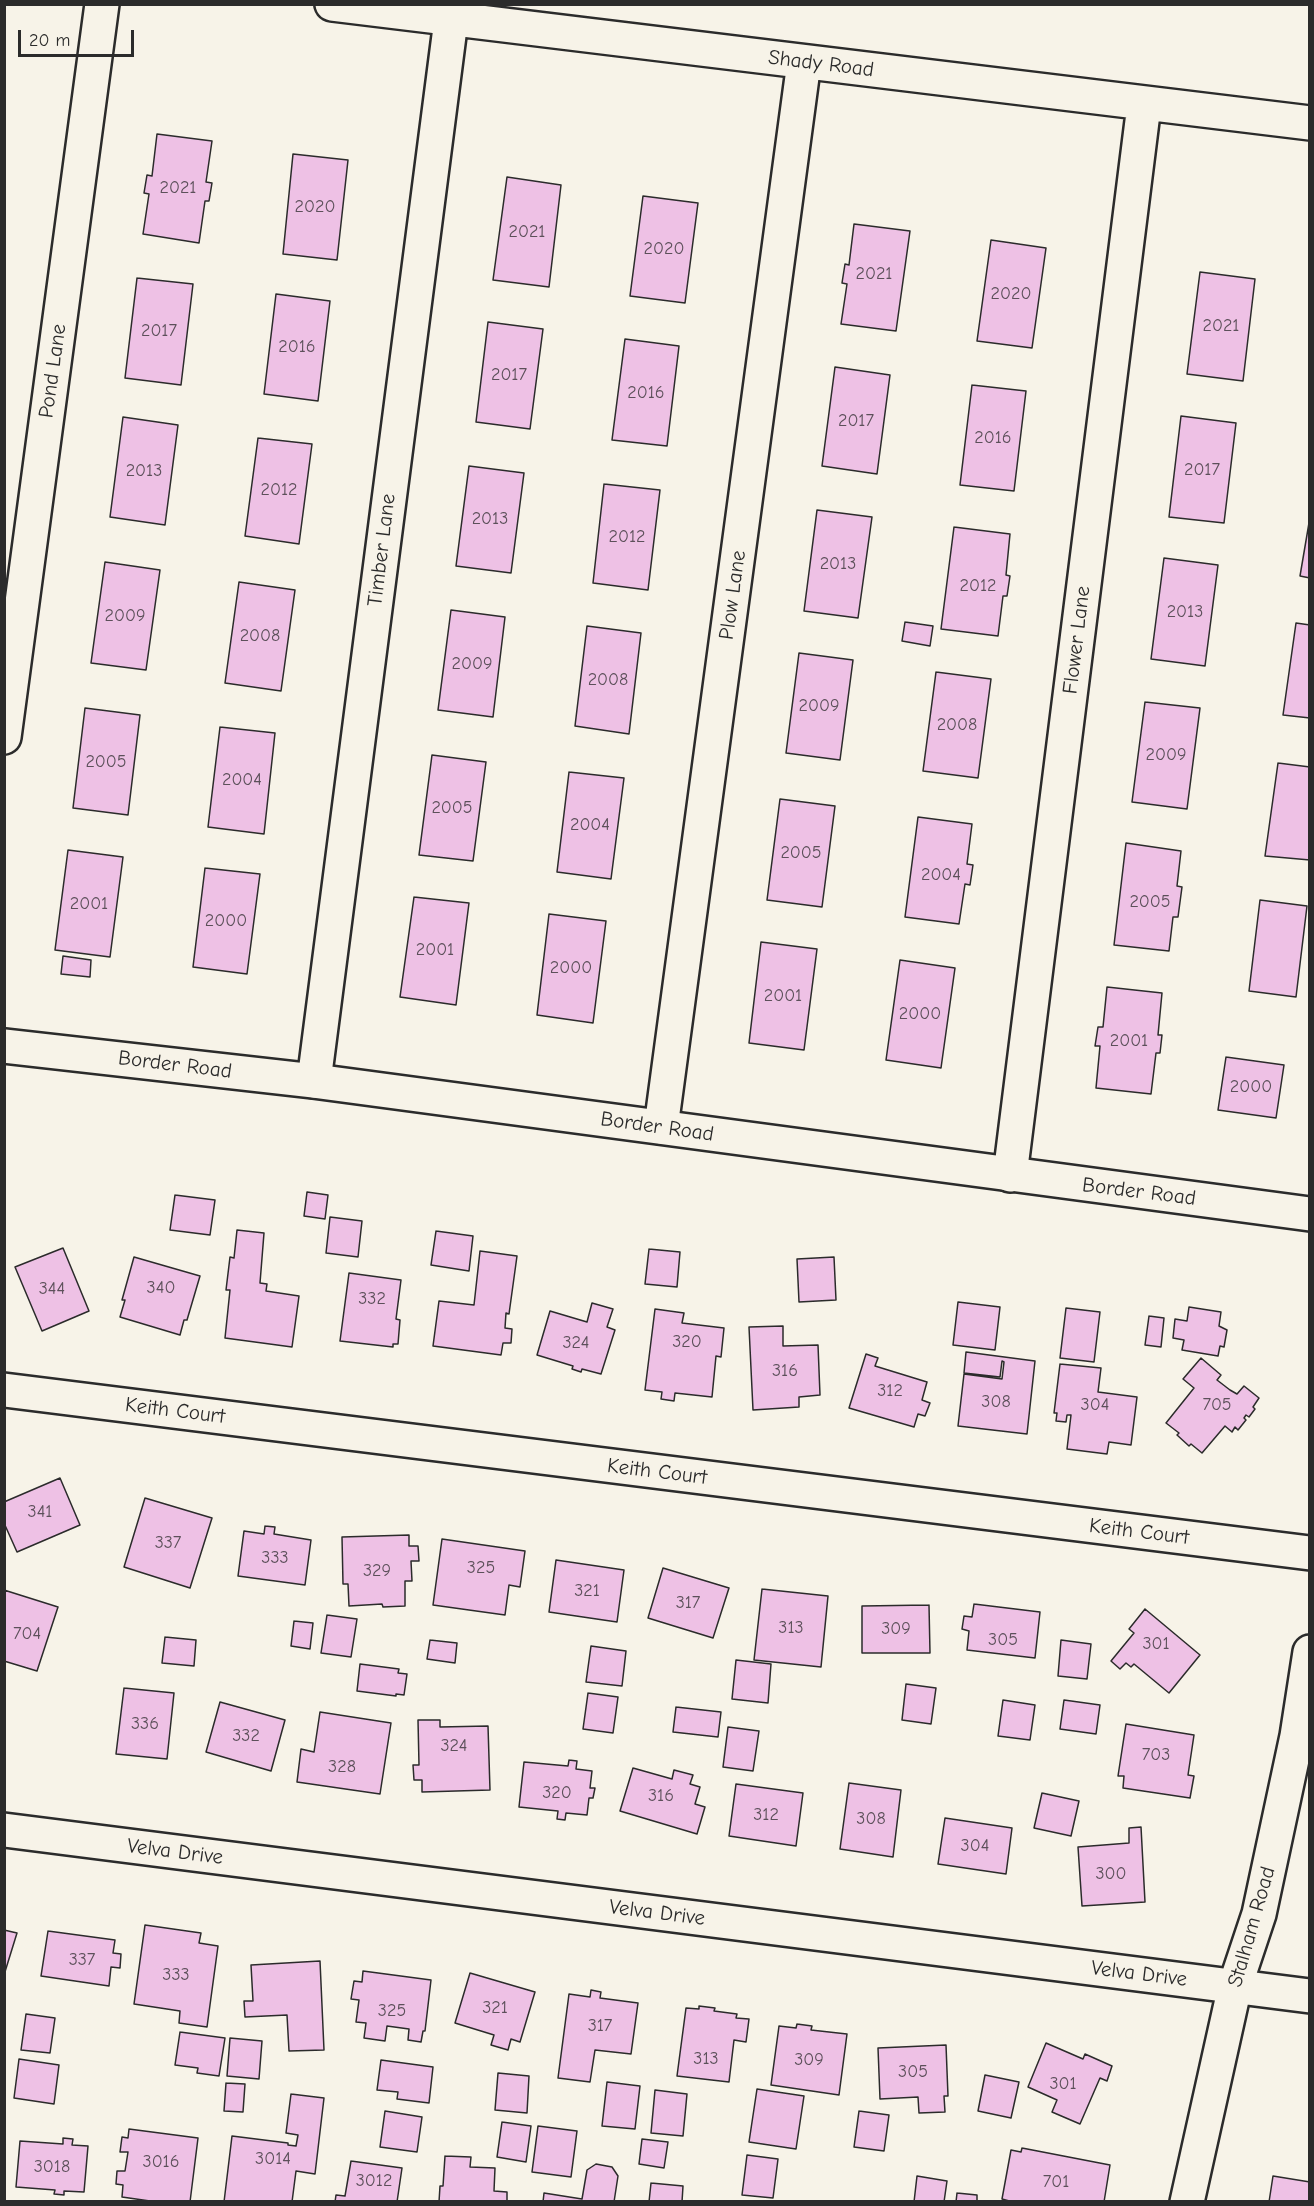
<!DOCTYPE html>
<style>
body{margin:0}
#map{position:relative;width:1314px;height:2206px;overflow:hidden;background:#f7f3e8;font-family:"Comic Neue",sans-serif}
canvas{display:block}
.frame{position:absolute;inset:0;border:6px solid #2b2b2b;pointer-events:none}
.scale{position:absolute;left:18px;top:30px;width:116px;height:27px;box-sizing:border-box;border:3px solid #2b2b2b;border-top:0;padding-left:8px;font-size:18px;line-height:21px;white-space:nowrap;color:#2b2b2b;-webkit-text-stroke:4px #f7f3e8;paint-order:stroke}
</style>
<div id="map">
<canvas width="1314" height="2206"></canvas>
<div class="frame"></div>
<div class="scale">20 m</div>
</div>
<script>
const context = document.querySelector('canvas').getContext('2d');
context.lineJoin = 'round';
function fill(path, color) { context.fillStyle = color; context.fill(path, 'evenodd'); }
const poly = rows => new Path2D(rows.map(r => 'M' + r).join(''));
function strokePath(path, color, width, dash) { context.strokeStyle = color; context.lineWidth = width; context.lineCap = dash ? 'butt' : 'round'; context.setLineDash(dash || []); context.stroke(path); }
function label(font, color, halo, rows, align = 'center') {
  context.font = font + ' "Comic Neue",sans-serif'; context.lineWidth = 5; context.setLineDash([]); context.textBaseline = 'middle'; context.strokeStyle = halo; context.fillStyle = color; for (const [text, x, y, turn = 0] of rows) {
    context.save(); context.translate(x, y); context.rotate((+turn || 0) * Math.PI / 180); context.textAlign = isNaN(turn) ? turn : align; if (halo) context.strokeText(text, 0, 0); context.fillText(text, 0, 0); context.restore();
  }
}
const building = poly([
 [157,134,212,141,206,182,212,183,209,201,205,201,199,243,143,234,149,194,144,193,147,175,152,176,157,134],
 [293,154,348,160,337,260,283,254,293,154],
 [507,177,561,185,549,287,493,280,507,177],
 [643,196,698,203,685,303,630,296,643,196],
 [854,224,910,231,896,331,841,324,847,284,842,283,845,264,849,265,854,224],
 [991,240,1046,248,1032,348,977,341,991,240],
 [1200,272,1255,279,1243,381,1187,374,1200,272],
 [137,278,193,284,181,385,125,378,137,278],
 [276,294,330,301,318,401,264,394,276,294],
 [488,322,543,329,530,429,476,422,488,322],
 [625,339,679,346,667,446,612,440,625,339],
 [835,367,890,375,877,474,822,466,835,367],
 [972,385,1026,391,1014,491,960,485,972,385],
 [1181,416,1236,423,1224,523,1169,517,1181,416],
 [123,417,178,425,165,525,110,517,123,417],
 [258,438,312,444,299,544,245,536,258,438],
 [469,466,524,473,511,573,456,566,469,466],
 [604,484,660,490,648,590,593,583,604,484],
 [817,510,872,517,858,618,804,611,817,510],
 [1310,517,1310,578,1300,576,1310,517],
 [954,527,1010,534,1006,575,1010,576,1007,596,1003,596,998,636,941,629,954,527],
 [1164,558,1218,565,1205,666,1151,659,1164,558],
 [105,562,160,570,146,670,91,663,105,562],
 [239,582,295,590,281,691,225,683,239,582],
 [451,610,505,617,493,717,438,710,451,610],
 [905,622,933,626,930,646,902,641,905,622],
 [1296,623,1310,625,1310,718,1283,715,1296,623],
 [587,626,641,633,629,734,575,726,587,626],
 [799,653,853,660,840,760,786,753,799,653],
 [936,672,991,679,978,778,923,771,936,672],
 [1145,702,1200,708,1187,809,1132,802,1145,702],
 [85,708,140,715,128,815,73,808,85,708],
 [220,727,275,733,264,834,208,827,220,727],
 [432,755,486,762,473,861,419,855,432,755],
 [1278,763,1310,767,1310,860,1265,856,1278,763],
 [569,772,624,778,611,879,557,872,569,772],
 [780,799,835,806,822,907,767,900,780,799],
 [918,817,972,824,967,864,973,865,970,885,965,884,959,924,905,917,918,817],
 [1126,843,1181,851,1177,886,1182,887,1178,917,1173,917,1169,951,1114,945,1126,843],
 [68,850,123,857,110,957,55,950,68,850],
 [205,868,260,874,247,974,193,967,205,868],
 [414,897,469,903,456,1005,400,997,414,897],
 [1260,900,1307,906,1296,997,1249,991,1260,900],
 [549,914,606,921,593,1023,537,1015,549,914],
 [761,942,817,949,804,1050,749,1043,761,942],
 [63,956,91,960,90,977,61,974,63,956],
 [900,960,955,968,941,1068,886,1060,900,960],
 [1107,987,1162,993,1158,1035,1162,1035,1160,1053,1156,1053,1151,1094,1096,1088,1100,1046,1095,1046,1098,1027,1103,1027,1107,987],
 [1226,1057,1284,1065,1276,1118,1218,1110,1226,1057],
 [307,1192,328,1195,325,1219,304,1216,307,1192],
 [175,1195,215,1200,210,1235,170,1230,175,1195],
 [330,1217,362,1221,358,1257,326,1253,330,1217],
 [237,1230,264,1233,260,1283,267,1284,266,1291,299,1296,292,1347,225,1338,230,1290,226,1290,230,1257,234,1258,237,1230],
 [436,1231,473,1236,469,1271,431,1265,436,1231],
 [63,1248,89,1311,42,1331,15,1267,63,1248],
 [649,1249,680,1252,677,1287,645,1284,649,1249],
 [480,1251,517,1256,509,1314,506,1313,505,1328,512,1329,511,1343,503,1343,501,1355,433,1346,439,1301,474,1305,480,1251],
 [134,1257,200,1276,187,1320,184,1320,180,1335,120,1317,125,1300,122,1300,134,1257],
 [834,1257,836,1300,799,1302,797,1259,834,1257],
 [349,1273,401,1280,396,1319,400,1320,398,1344,393,1344,393,1347,340,1341,349,1273],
 [958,1302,1000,1307,995,1350,953,1345,958,1302],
 [592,1303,613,1309,607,1327,615,1330,601,1374,582,1369,581,1372,572,1369,573,1366,537,1355,550,1311,587,1322,592,1303],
 [1189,1307,1221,1312,1219,1326,1227,1330,1224,1347,1220,1346,1218,1356,1182,1350,1184,1340,1173,1338,1175,1319,1187,1321,1189,1307],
 [1066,1308,1100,1312,1094,1362,1060,1358,1066,1308],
 [655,1309,684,1313,682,1323,724,1328,721,1357,716,1356,712,1397,675,1393,674,1401,661,1399,662,1392,645,1390,655,1309],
 [1149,1316,1164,1318,1161,1347,1145,1345,1149,1316],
 [783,1326,783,1346,818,1345,820,1395,799,1397,799,1407,753,1410,749,1327,783,1326],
 [966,1352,1035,1361,1027,1434,958,1426,964,1374,1002,1379,1004,1362,1002,1361,1000,1377,964,1373,966,1352],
 [866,1354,878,1358,875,1366,927,1382,922,1400,930,1403,925,1416,918,1414,914,1427,849,1408,866,1354],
 [1201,1358,1221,1375,1217,1380,1230,1390,1237,1394,1244,1386,1259,1398,1253,1407,1255,1409,1249,1417,1246,1415,1244,1418,1246,1420,1238,1430,1235,1427,1232,1432,1225,1426,1202,1453,1191,1444,1189,1446,1177,1435,1179,1433,1166,1423,1194,1388,1183,1379,1201,1358],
 [1060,1364,1101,1368,1098,1392,1137,1397,1131,1445,1109,1442,1107,1454,1067,1449,1071,1415,1067,1415,1066,1422,1056,1421,1057,1413,1054,1413,1060,1364],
 [60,1478,80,1525,17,1552,4,1523,4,1502,60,1478],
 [145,1498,212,1518,190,1588,124,1567,145,1498],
 [265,1526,275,1527,274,1534,311,1540,305,1585,238,1576,244,1531,264,1534,265,1526],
 [409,1535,409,1546,418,1546,419,1561,411,1561,412,1581,405,1581,405,1606,383,1607,382,1604,349,1606,348,1584,343,1584,342,1537,409,1535],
 [442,1539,525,1551,520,1587,509,1585,505,1615,433,1605,442,1539],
 [556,1560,624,1570,617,1622,549,1612,556,1560],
 [663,1568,729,1588,713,1638,648,1618,663,1568],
 [762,1589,828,1596,821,1667,754,1660,762,1589],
 [4,1590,58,1607,37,1671,4,1661,4,1590],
 [974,1604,1040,1612,1035,1658,967,1650,969,1631,962,1629,964,1616,972,1617,974,1604],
 [929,1605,930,1653,862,1653,862,1606,929,1605],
 [1145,1609,1200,1655,1169,1693,1134,1664,1131,1667,1126,1663,1120,1669,1111,1661,1134,1633,1129,1629,1145,1609],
 [327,1615,357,1619,351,1657,321,1653,327,1615],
 [294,1621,313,1623,310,1649,291,1646,294,1621],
 [165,1637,196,1640,194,1666,162,1663,165,1637],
 [430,1640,457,1643,455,1663,427,1659,430,1640],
 [1061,1640,1091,1644,1087,1679,1058,1676,1061,1640],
 [591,1646,626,1651,622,1686,586,1682,591,1646],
 [736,1660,771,1664,768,1703,732,1699,736,1660],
 [360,1664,399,1669,398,1673,407,1674,404,1695,396,1694,396,1696,357,1691,360,1664],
 [906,1684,936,1688,931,1724,902,1720,906,1684],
 [124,1688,174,1693,167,1759,116,1754,124,1688],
 [588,1693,618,1697,613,1733,583,1729,588,1693],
 [1003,1700,1035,1705,1030,1740,998,1736,1003,1700],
 [1064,1700,1100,1705,1096,1734,1060,1729,1064,1700],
 [220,1702,285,1720,271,1771,206,1752,220,1702],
 [676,1707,721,1712,718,1737,673,1732,676,1707],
 [320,1712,391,1723,380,1794,297,1782,301,1749,314,1752,320,1712],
 [418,1720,440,1720,440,1727,488,1726,490,1790,422,1792,422,1780,414,1780,413,1765,419,1765,418,1720],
 [1126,1724,1194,1735,1188,1775,1194,1776,1190,1798,1123,1788,1124,1776,1118,1776,1126,1724],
 [728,1727,759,1731,753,1771,723,1767,728,1727],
 [569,1760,577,1761,576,1769,592,1771,590,1788,595,1788,593,1798,589,1798,587,1815,566,1813,565,1820,557,1819,558,1811,519,1807,524,1762,568,1766,569,1760],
 [633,1768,672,1779,674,1770,693,1775,690,1784,700,1787,695,1804,705,1807,697,1834,620,1811,633,1768],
 [849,1783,901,1790,893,1857,840,1849,849,1783],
 [736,1784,803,1793,796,1846,729,1836,736,1784],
 [1042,1793,1079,1801,1071,1836,1034,1828,1042,1793],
 [945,1818,1012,1828,1006,1874,938,1864,945,1818],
 [1141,1827,1145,1902,1082,1906,1078,1847,1129,1843,1129,1828,1141,1827],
 [145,1925,201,1933,199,1943,218,1946,207,2027,179,2023,180,2011,134,2004,145,1925],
 [4,1930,17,1933,4,1975,4,1930],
 [48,1931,115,1940,113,1953,121,1954,120,1968,111,1967,109,1986,41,1976,48,1931],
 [320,1961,324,2050,289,2051,287,2015,245,2017,244,2001,253,2001,251,1965,320,1961],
 [363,1971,431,1980,425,2031,423,2031,421,2042,408,2040,409,2029,387,2026,385,2041,364,2038,366,2023,356,2022,359,2000,351,1999,354,1981,362,1982,363,1971],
 [470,1973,535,1992,520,2042,511,2039,508,2050,491,2045,494,2035,455,2023,470,1973],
 [591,1990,601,1992,600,1998,638,2003,631,2054,595,2050,590,2082,558,2078,569,1994,590,1997,591,1990],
 [699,2006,715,2008,714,2011,737,2014,736,2018,749,2019,746,2042,734,2040,729,2082,677,2076,686,2008,699,2009,699,2006],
 [26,2014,55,2018,50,2053,21,2050,26,2014],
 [797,2024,812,2026,811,2030,847,2034,839,2095,771,2085,779,2026,796,2028,797,2024],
 [180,2032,225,2038,219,2076,197,2073,198,2068,175,2065,180,2032],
 [230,2038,262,2041,259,2079,227,2076,230,2038],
 [1046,2043,1083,2059,1085,2054,1112,2066,1107,2081,1100,2078,1080,2124,1052,2112,1057,2100,1028,2087,1046,2043],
 [946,2045,948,2096,944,2096,945,2112,919,2113,918,2097,880,2099,878,2048,946,2045],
 [19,2059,59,2065,54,2104,14,2098,19,2059],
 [381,2060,433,2067,429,2103,397,2099,398,2092,377,2090,381,2060],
 [498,2073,529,2076,527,2113,495,2110,498,2073],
 [985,2075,1019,2082,1011,2118,978,2111,985,2075],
 [607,2082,640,2086,635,2129,602,2126,607,2082],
 [226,2083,245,2084,243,2112,224,2111,226,2083],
 [757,2089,804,2096,796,2149,749,2142,757,2089],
 [655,2090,687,2094,683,2136,651,2133,655,2090],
 [291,2094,324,2098,315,2174,296,2171,292,2202,224,2202,232,2136,288,2143,288,2145,296,2146,298,2135,286,2133,291,2094],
 [385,2111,422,2117,417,2152,380,2147,385,2111],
 [859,2111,889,2115,884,2151,854,2147,859,2111],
 [502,2122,531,2126,526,2162,497,2157,502,2122],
 [538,2126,577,2131,571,2177,532,2172,538,2126],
 [129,2129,198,2138,190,2202,157,2202,122,2197,123,2185,116,2184,117,2171,125,2171,128,2152,120,2152,122,2137,128,2138,129,2129],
 [63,2138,73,2139,72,2145,88,2146,84,2192,64,2191,64,2195,54,2194,55,2190,16,2187,20,2141,63,2144,63,2138],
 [642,2139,668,2142,664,2168,639,2164,642,2139],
 [1022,2148,1110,2165,1104,2202,1013,2202,1002,2199,1011,2150,1021,2152,1022,2148],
 [747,2155,778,2159,773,2198,742,2195,747,2155],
 [445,2156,471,2157,470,2167,495,2168,494,2191,507,2192,507,2202,439,2202,440,2186,443,2186,445,2156],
 [351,2161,402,2168,397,2202,335,2202,336,2195,345,2196,351,2161],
 [596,2164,612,2167,618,2176,614,2202,543,2202,544,2193,582,2199,587,2170,596,2164],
 [917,2176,947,2181,944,2202,914,2202,917,2176],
 [1273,2176,1310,2182,1310,2202,1269,2202,1273,2176],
 [651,2183,683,2186,682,2202,649,2202,651,2183],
 [957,2193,977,2195,977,2202,956,2202,957,2193]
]);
const minor = poly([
 [332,4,1310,123],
 [4,737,102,4],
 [314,1081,451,20],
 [661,1127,804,62],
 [1010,1175,1144,105],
 [4,1390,1310,1553],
 [4,1830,1310,1996],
 [1187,2202,1235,1986,1259,1914,1297,1736,1310,1652]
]);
const tertiary = poly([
 [4,1046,314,1081,1310,1214]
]);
const numberNames = [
 ["2021",178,188],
 ["2020",315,207],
 ["2021",527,232],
 ["2020",664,249],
 ["2021",874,274],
 ["2020",1011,294],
 ["2021",1221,326],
 ["2017",159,331],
 ["2016",297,347],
 ["2017",509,375],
 ["2016",646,393],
 ["2017",856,421],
 ["2016",993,438],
 ["2017",1202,470],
 ["2013",144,471],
 ["2012",279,490],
 ["2013",490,519],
 ["2012",627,537],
 ["2013",838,564],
 ["2012",978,586],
 ["2013",1185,612],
 ["2009",125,616],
 ["2008",260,636],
 ["2009",472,664],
 ["2008",608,680],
 ["2009",819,706],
 ["2008",957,725],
 ["2009",1166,755],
 ["2005",106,762],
 ["2004",242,780],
 ["2005",452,808],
 ["2004",590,825],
 ["2005",801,853],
 ["2004",941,875],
 ["2005",1150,902],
 ["2001",89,904],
 ["2000",226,921],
 ["2001",435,950],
 ["2000",571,968],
 ["2001",783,996],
 ["2000",920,1014],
 ["2001",1129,1041],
 ["2000",1251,1087],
 ["340",161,1288],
 ["344",52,1289],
 ["332",372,1299],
 ["320",687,1342],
 ["324",576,1343],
 ["316",785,1371],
 ["312",890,1391],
 ["308",996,1402],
 ["304",1095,1405],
 ["705",1217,1405],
 ["341",40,1512],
 ["337",168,1543],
 ["333",275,1558],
 ["325",481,1568],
 ["329",377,1571],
 ["321",587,1591],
 ["317",688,1603],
 ["313",791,1628],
 ["309",896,1629],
 ["704",27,1634],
 ["305",1003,1640],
 ["301",1156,1644],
 ["336",145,1724],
 ["332",246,1736],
 ["324",454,1746],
 ["703",1156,1755],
 ["328",342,1767],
 ["320",557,1793],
 ["316",661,1796],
 ["312",766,1815],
 ["308",871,1819],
 ["304",975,1846],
 ["300",1111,1874],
 ["337",82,1960],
 ["333",176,1975],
 ["321",495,2008],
 ["325",392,2011],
 ["317",600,2026],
 ["313",706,2059],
 ["309",809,2060],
 ["305",913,2072],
 ["301",1063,2084],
 ["3014",273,2159],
 ["3016",161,2162],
 ["3018",52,2167],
 ["3012",374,2181],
 ["701",1056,2182]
];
const streetNames = [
 ["Shady Road",821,64,7],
 ["Pond Lane",53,371,-82],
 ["Timber Lane",382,550,-83],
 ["Plow Lane",733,595,-82],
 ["Flower Lane",1077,640,-83],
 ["Border Road",175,1065,7],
 ["Border Road",657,1127,8],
 ["Border Road",1139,1192,7],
 ["Keith Court",175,1411,7],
 ["Keith Court",657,1472,7],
 ["Keith Court",1139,1532,7],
 ["Velva Drive",175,1852,7],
 ["Velva Drive",657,1913,7],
 ["Stalham Road",1252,1927,-74],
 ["Velva Drive",1139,1974,7]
];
fill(building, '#eec1e5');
strokePath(building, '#2b2b2b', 1.5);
strokePath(minor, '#2b2b2b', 38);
strokePath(tertiary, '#2b2b2b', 38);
strokePath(minor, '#f7f3e8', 33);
strokePath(tertiary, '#f7f3e8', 33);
label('18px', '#5c505a', null, numberNames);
label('21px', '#2b2b2b', '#f7f3e8', streetNames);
</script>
